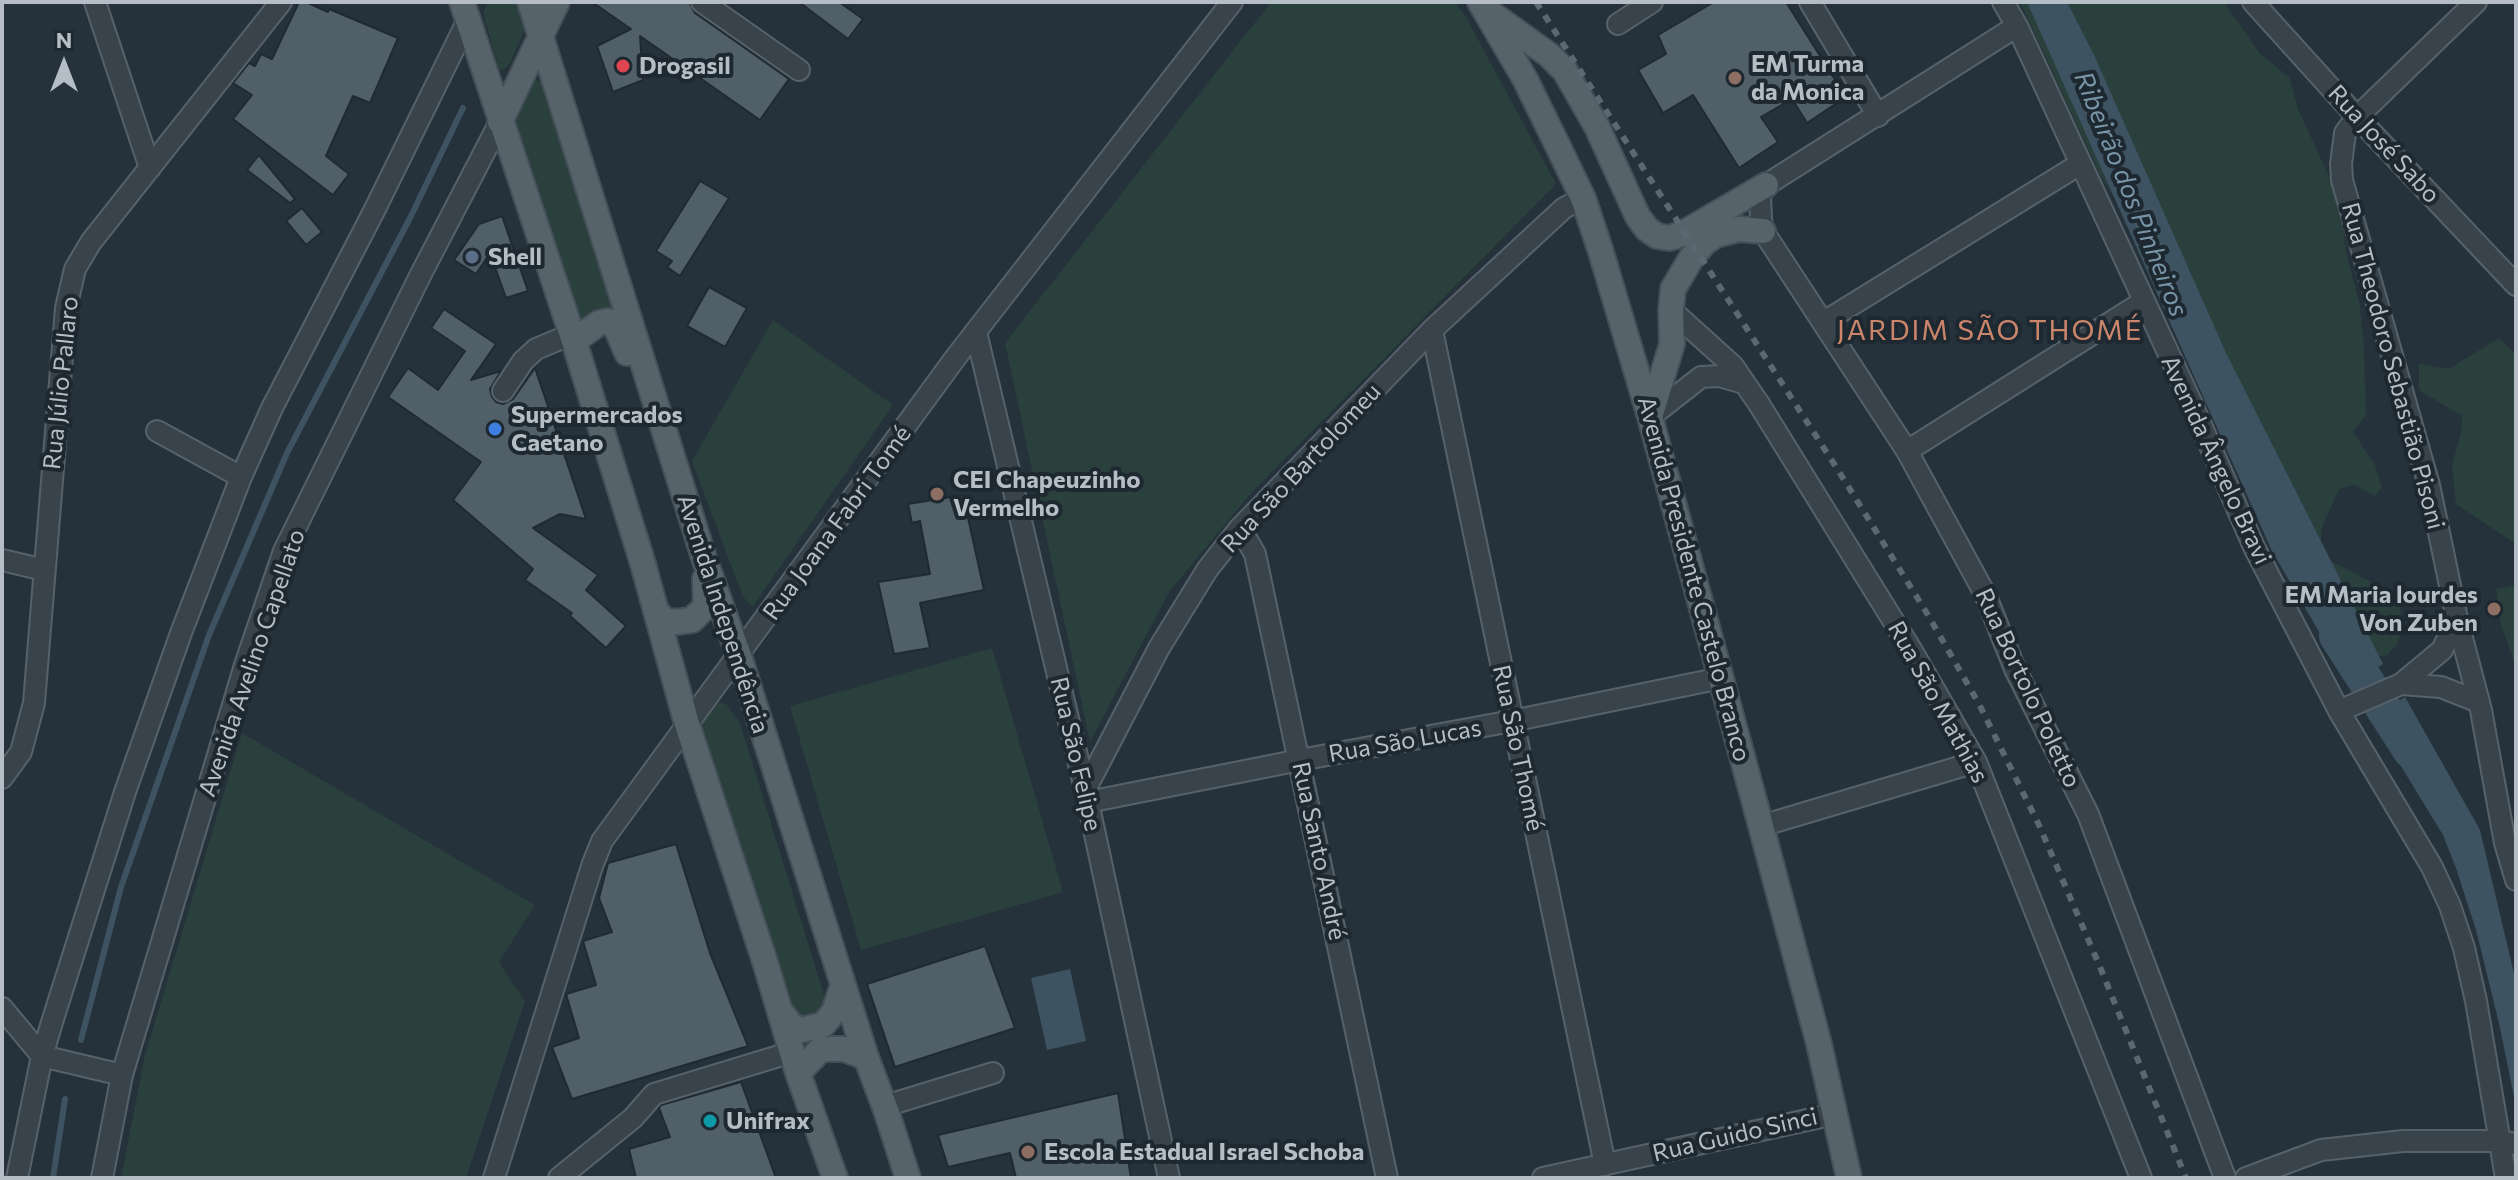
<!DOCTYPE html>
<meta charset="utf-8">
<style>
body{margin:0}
#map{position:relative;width:2518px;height:1180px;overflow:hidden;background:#25323b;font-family:Commissioner,sans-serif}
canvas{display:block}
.frame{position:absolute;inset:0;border:4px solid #b5bec6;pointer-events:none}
.north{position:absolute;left:24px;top:24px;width:80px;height:80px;-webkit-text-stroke:6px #1e2830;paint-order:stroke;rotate:0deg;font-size:22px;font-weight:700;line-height:32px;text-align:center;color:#b5bec6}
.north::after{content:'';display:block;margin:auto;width:28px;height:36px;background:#b5bec6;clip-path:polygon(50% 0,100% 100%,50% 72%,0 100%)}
</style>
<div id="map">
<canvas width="2518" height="1180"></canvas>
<div class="frame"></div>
<div class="north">N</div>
</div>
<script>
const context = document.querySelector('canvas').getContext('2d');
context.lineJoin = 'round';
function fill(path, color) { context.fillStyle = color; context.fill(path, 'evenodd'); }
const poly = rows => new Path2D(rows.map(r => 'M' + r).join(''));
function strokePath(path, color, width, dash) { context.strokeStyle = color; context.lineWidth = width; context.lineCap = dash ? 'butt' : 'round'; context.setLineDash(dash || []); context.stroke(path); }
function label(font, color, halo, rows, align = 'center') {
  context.font = font + ' Commissioner,sans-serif'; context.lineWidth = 8; context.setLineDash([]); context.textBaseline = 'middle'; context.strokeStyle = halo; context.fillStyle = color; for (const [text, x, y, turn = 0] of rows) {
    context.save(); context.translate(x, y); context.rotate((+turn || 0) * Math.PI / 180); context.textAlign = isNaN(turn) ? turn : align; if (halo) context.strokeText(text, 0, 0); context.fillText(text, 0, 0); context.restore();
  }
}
const green = poly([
 [489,2,517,2,523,20,524,30,519,43,510,63,503,70,499,69,484,17,484,10],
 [1271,2,1455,2,1466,17,1556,184,1252,492,1169,592,1090,742,1005,343],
 [2020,2,2224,2,2260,54,2289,77,2298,109,2339,198,2346,252,2360,306,2364,348,2366,415,2353,432,2375,465,2382,487,2375,496,2355,485,2339,489,2322,527,2321,541,2331,561,2390,592,2400,606,2403,629,2397,644,2387,655,2369,658,2136,217,2115,198,2101,177],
 [536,80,544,85,620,316,577,326,514,122,516,106,527,82],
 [773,320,893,405,753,606,743,597,692,461],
 [2499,338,2516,355,2516,544,2456,504,2452,465,2461,433,2462,416,2419,390,2419,364,2449,369],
 [2516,585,2516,660,2514,661,2501,625,2496,589],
 [992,648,1063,892,861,950,790,706],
 [716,700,726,704,740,723,827,1005,820,1018,805,1021,786,1012,697,722],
 [242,733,535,905,499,962,525,1001,466,1178,121,1178,145,1055]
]);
const water = poly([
 [2027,2,2067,2,2094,55,2226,353,2383,664,2350,685,2272,551],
 [2405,697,2480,830,2516,982,2516,1107,2499,1023,2476,930,2456,868,2443,835,2371,717],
 [1070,969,1086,1041,1047,1050,1031,978]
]);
const stream = poly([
 [81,1040,121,887,209,635,287,453,411,216,463,108],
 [53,1178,65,1099]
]);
const river = poly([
 [2337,636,2411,751]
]);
const building = poly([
 [299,2,306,2,328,12,329,9,398,38,370,103,353,96,326,156,349,174,333,195,233,119,252,95,233,83,249,63,255,66,261,54,272,59,299,2],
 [592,2,689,2,695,13,789,79,760,120,640,36,643,80,613,92,597,46,631,29,592,2],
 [799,2,839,2,863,19,848,39,799,2],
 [1714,2,1786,2,1846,97,1807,123,1792,99,1761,117,1778,142,1739,168,1693,95,1663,113,1638,70,1666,54,1658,35,1714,2],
 [259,155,295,199,290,203,247,170,259,155],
 [700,181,729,198,680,276,667,267,672,261,656,251,700,181],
 [302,208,322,232,306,245,286,221,302,208],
 [502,216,528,291,506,298,490,253,476,274,454,260,479,224,502,216],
 [709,287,747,308,725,347,687,326,709,287],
 [444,309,496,344,471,380,501,371,490,389,492,397,496,402,503,404,513,399,535,368,586,519,560,514,533,528,598,575,586,590,626,626,606,648,570,616,572,613,525,580,533,569,453,500,481,462,388,397,408,368,438,390,465,351,431,328,444,309],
 [963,495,984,590,920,603,930,648,894,654,878,582,930,574,920,521,912,523,908,504,963,495],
 [676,844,710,953,748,1046,572,1099,552,1047,579,1038,566,994,596,985,583,941,612,932,599,898,608,863,676,844],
 [985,946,1015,1028,895,1067,867,984,985,946],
 [741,1082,776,1178,636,1178,629,1149,670,1137,659,1108,661,1105,741,1082],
 [1118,1093,1131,1178,1016,1178,1010,1153,948,1167,938,1135,1118,1093]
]);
const minor = poly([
 [95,2,150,168],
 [702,2,799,70],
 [1810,2,1878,116],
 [2003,2,2017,26,2191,402,2254,547,2339,711,2432,867,2450,906,2464,948,2476,1001,2506,1178],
 [2253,2,2357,117,2516,285],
 [2476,2,2357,117,2345,133,2341,164,2342,180,2429,485,2457,619,2481,710,2505,843,2516,880],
 [1618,24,1652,2],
 [2017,26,1766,185,1760,196,1761,219,1763,231,1907,451,1985,594,2015,669,2088,814,2225,1178],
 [1671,310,1733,366,1759,404,1912,651,1976,762,2141,1178],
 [1824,322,2080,164],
 [1432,330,1605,1165],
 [976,332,1088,802,1169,1178],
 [503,391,523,361,536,349,572,334],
 [1650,417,1701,377,1719,376,1744,383],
 [157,431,241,477],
 [1907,451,2143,302],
 [1240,528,1255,554,1387,1178],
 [2,560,44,570],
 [2401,684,2442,650,2457,619],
 [2339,711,2401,684,2441,687,2479,702],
 [2,778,21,752,34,703,66,308,75,269,91,242,281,2],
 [1085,790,1159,648,1207,570,1240,528,1432,330,1564,208,1583,198],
 [1088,802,1300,760,1512,721,1721,678],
 [1761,826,1976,762],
 [2,1008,42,1056,122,1075],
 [885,1106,993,1073],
 [17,1178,42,1056,53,1019,125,792,181,633,241,477,272,408,374,211,468,20],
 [102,1178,122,1075,245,665,284,551,420,276,500,122],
 [494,1178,592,866,602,841,956,357,1232,2],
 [559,1178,633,1118,654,1094,792,1052],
 [1543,1178,1821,1117,1833,1112],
 [2246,1178,2321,1150,2403,1141,2501,1141,2516,1144]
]);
const major = poly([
 [462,2,574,341,643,564,687,724,766,965,798,1073,835,1178],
 [530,2,704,558,739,656,866,1057,886,1110,908,1178],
 [1480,2,1525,79,1552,134,1583,198,1601,252,1650,417,1761,826,1819,1044,1849,1178],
 [1492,14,1549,55,1565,71,1597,127,1638,217,1647,229,1657,236,1669,238,1682,234,1766,185],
 [500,122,557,2],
 [574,341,599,323,608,321,615,325,627,353],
 [1650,417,1672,344,1671,310,1673,289,1692,257,1705,242,1716,235,1739,229,1763,231],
 [655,609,664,620,676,622,692,620,706,606,705,579],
 [780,1011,792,1026,801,1030,823,1025,834,1012,843,985],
 [798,1073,821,1049,844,1049,866,1057]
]);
const rail = poly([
 [1536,2,1838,470,1928,615,1979,704,2039,825,2100,967,2186,1178]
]);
const markers = [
 [623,66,8,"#e0444e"],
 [1735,78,8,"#8d6e63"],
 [472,257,8,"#5c6f8a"],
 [495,429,8,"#3f7fe0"],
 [937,494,8,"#8d6e63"],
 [2494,609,8,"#8d6e63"],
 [710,1121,8,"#0f9aa8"],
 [1028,1152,8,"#8d6e63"]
];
const poiNames = [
 ["EM Turma",1751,64],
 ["da Monica",1751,92],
 ["Drogasil",639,66],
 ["Shell",488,257],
 ["Supermercados",511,415],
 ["Caetano",511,443],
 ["CEI Chapeuzinho",953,480],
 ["Vermelho",953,508],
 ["EM Maria lourdes",2478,595,"right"],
 ["Von Zuben",2478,623,"right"],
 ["Unifrax",726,1121],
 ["Escola Estadual Israel Schoba",1044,1152]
];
const streetNames = [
 ["Rua José Sabo",2384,144,47],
 ["Rua Theodoro Sebastião Pisoni",2393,366,75],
 ["Rua Júlio Pallaro",61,383,-84],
 ["Avenida Ângelo Bravi",2216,460,65],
 ["Rua São Bartolomeu",1301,468,-47],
 ["Rua Joana Fabri Tomé",837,523,-54],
 ["Avenida Presidente Castelo Branco",1694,579,75],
 ["Avenida Independência",723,614,72],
 ["Avenida Avelino Capellato",252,663,-71],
 ["Rua Bortolo Poletto",2028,688,65],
 ["Rua São Mathias",1938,702,61],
 ["Rua São Lucas",1405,741,-10],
 ["Rua São Thomé",1518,748,78],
 ["Rua São Felipe",1076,754,77],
 ["Rua Santo André",1319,851,78],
 ["Rua Guido Sinci",1735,1135,-13]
];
const waterNames = [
 ["Ribeirão dos Pinheiros",2131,194,68]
];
const quarterNames = [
 ["JARDIM SÃO THOMÉ",1990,331]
];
fill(green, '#2a403d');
fill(water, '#3d5362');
strokePath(stream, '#3d5362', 6);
strokePath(river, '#3d5362', 36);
fill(building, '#515f68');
strokePath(building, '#202a32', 2);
strokePath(minor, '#576169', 24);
strokePath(major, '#454f57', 28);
strokePath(minor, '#39434b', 20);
strokePath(major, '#57636b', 24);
strokePath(rail, '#5b6872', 6, [8, 8]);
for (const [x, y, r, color] of markers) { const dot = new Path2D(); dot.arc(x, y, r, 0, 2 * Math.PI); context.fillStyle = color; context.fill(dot); strokePath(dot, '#1e2830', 3); }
label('bold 24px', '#b5bec6', '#1e2830', poiNames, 'left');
label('24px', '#b5bec6', '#1e2830', streetNames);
label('italic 26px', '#7894a7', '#1e2830', waterNames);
context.letterSpacing = '2px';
label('28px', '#cb856b', '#1e2830', quarterNames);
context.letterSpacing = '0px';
</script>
